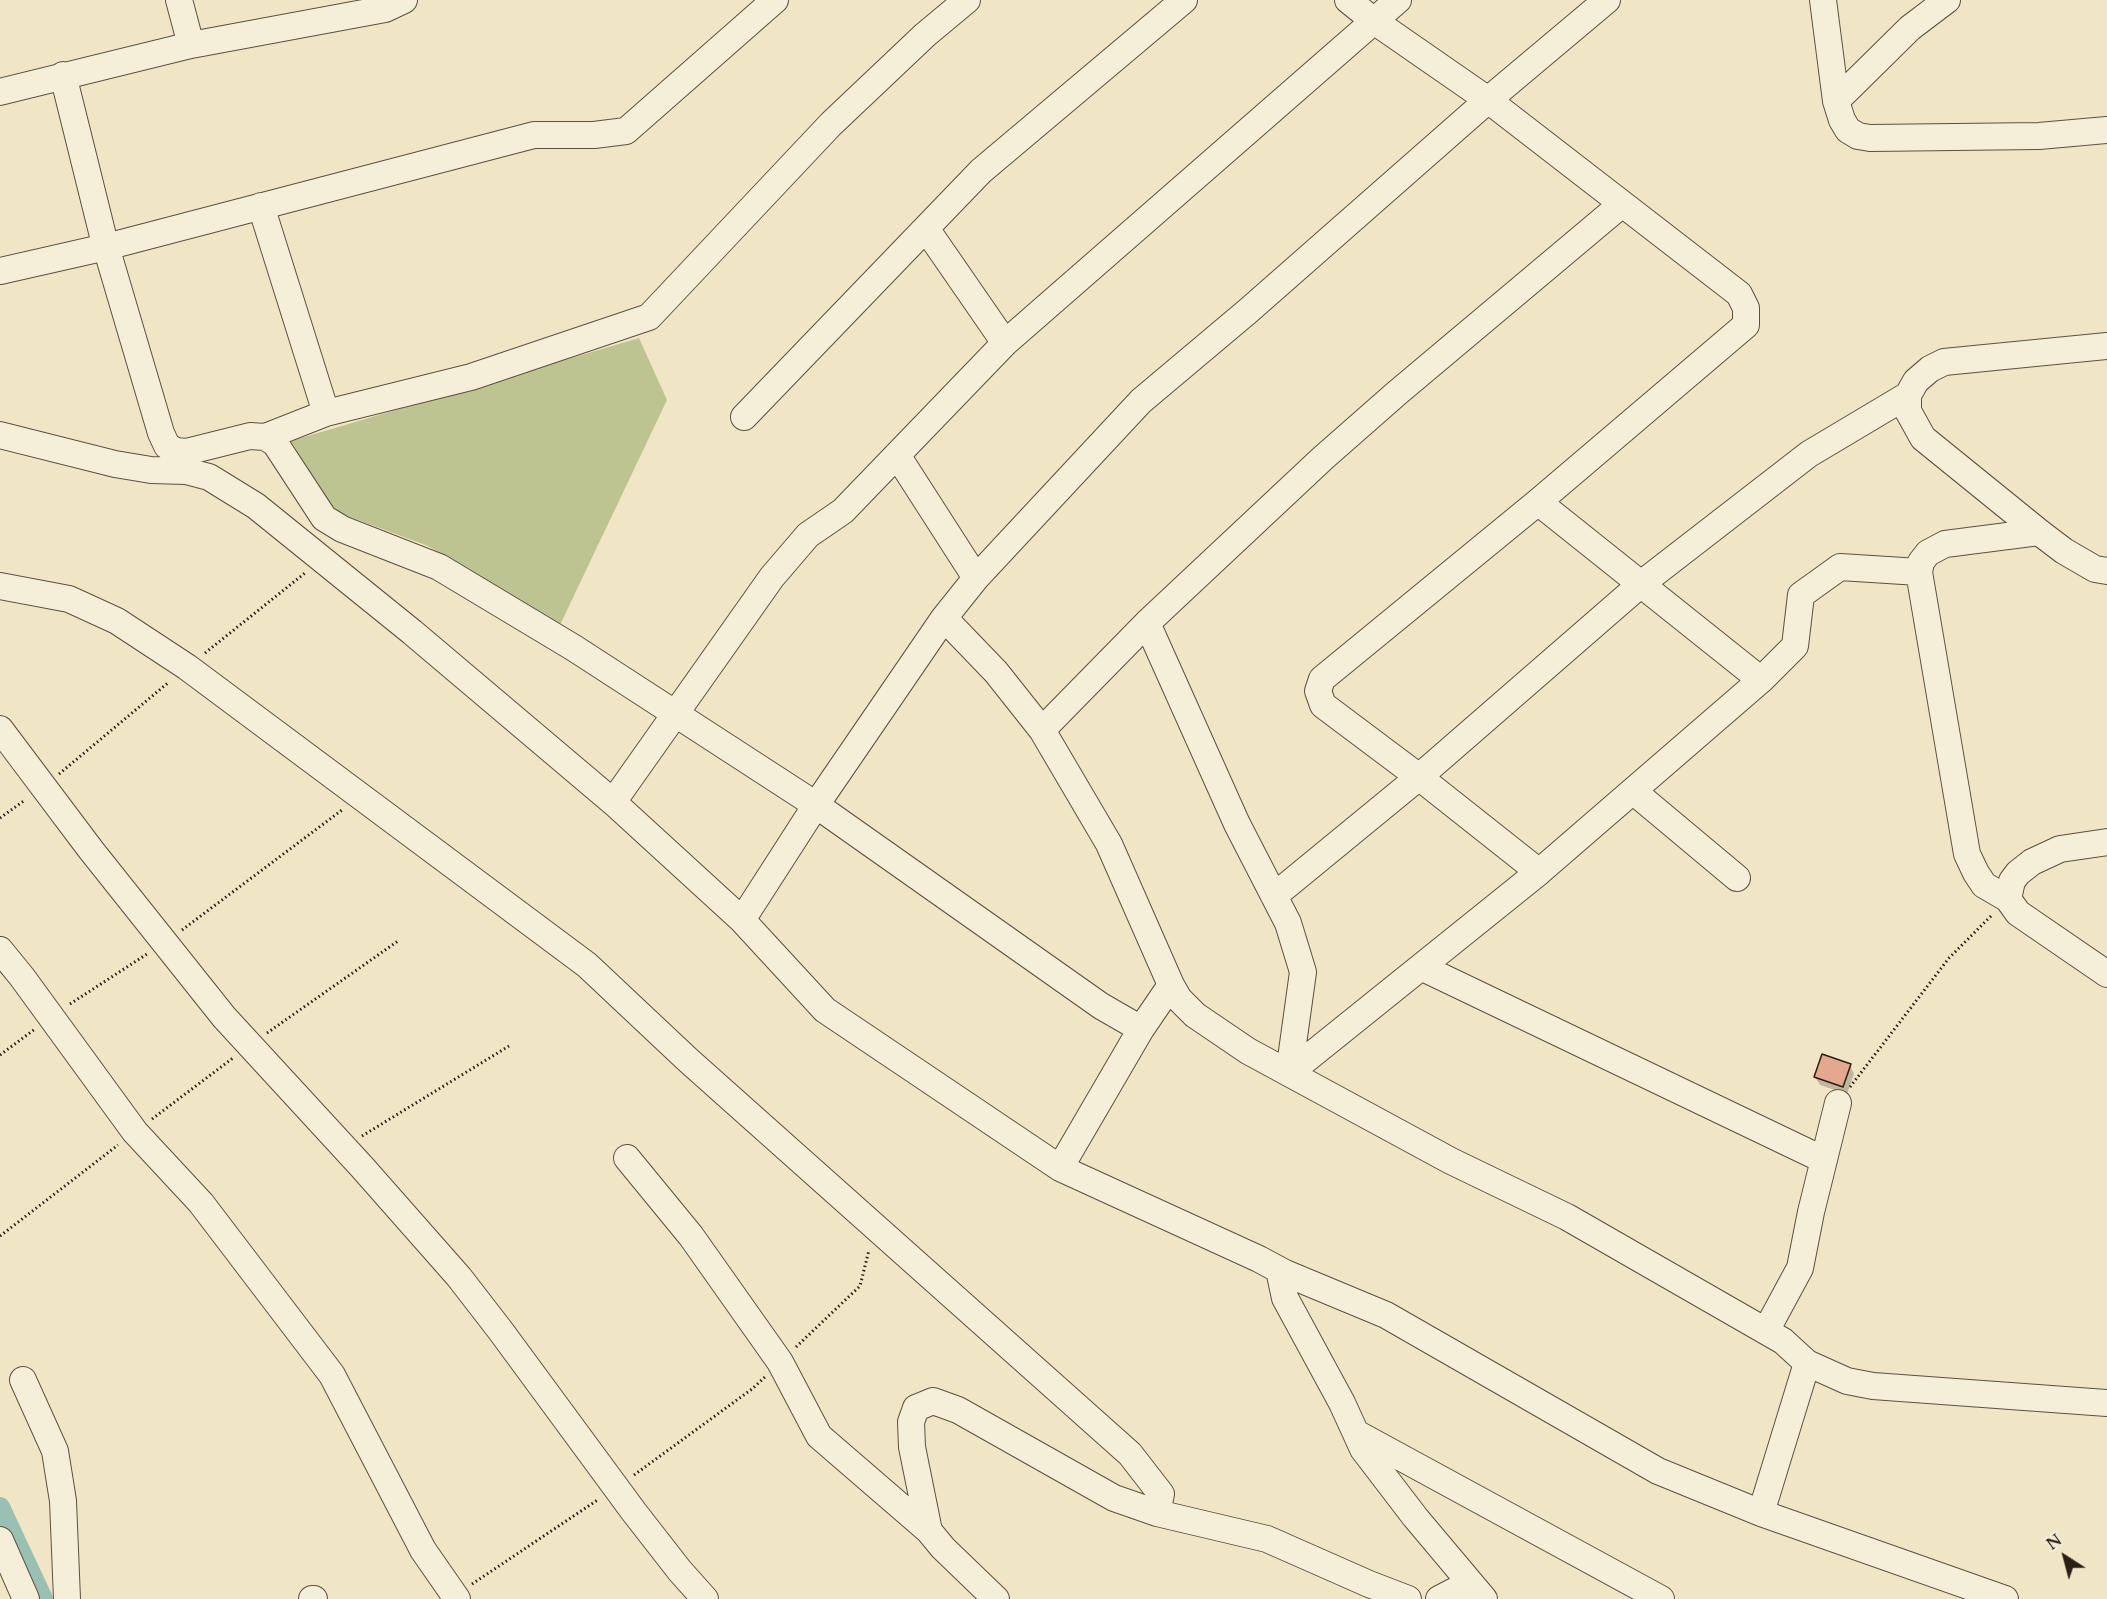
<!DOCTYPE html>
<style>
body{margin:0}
#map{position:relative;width:2107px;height:1599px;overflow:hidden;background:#f0e6c5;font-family:Cardo,serif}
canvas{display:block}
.north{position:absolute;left:2035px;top:1527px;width:60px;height:60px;-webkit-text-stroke:4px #f5efd9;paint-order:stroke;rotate:324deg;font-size:16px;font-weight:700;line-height:24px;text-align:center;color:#2b1e15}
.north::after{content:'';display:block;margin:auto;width:21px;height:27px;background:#2b1e15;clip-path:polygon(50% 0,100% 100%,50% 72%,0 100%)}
</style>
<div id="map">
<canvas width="2107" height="1599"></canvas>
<div class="north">N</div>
</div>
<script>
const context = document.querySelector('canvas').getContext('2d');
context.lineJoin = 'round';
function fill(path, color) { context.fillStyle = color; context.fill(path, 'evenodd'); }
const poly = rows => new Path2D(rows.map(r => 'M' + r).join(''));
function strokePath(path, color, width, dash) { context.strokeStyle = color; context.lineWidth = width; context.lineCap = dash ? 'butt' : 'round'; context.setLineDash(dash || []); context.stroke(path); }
const green = poly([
 [639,338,667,400,560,625,428,546,334,511,291,441]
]);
const shadow = poly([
 [1850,1065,1854,1074,1847,1094,1820,1085,1815,1077]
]);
const canal = poly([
 [0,1507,43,1599]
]);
const building = poly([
 [1822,1054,1851,1064,1843,1087,1814,1077,1822,1054]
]);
const path = poly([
 [205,653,305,573],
 [59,774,169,682],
 [0,818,25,800],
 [182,930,342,810],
 [70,1004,147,954],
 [267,1033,398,941],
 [0,1055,35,1029],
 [1850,1087,1949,958,1993,914],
 [152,1119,233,1058],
 [362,1136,509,1046],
 [0,1236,118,1145],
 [796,1347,860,1286,869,1250],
 [634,1475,752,1389,765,1377],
 [472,1584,599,1499]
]);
const minor = poly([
 [179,0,191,45],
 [1348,0,1374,21,1488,100,1739,294,1746,308,1746,325,1538,502,1322,679,1318,691,1323,705,1419,777,1539,872],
 [1823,0,1836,101,1842,120,1848,130,1858,136,1870,138,2039,136,2107,130],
 [63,75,104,240,161,433,167,446,176,451,186,452,250,436,265,437,275,443,324,518,342,529,439,567,574,648,816,805,1101,1006,1141,1029],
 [0,92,191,45,385,9,404,0],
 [1836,101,1910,28,1947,0],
 [261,206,326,413],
 [927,230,1005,343],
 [0,271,106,247,534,135,594,135,626,131,775,0],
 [2107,346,1944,362,1930,369,1916,381,1908,395,1908,411,1923,438,2039,532,2064,551,2095,569,2107,571],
 [744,417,981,171,1184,0],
 [0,435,115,464,151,470,186,471,209,477,256,506,412,632,613,802,742,920,825,1010,1060,1168,1259,1259,1285,1273,1386,1315,1658,1471,1761,1513,2005,1599],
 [265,437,326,413,471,377,649,317,831,124,925,35,967,0],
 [897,455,976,578],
 [1538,502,1761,680],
 [2039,532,1945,544,1928,553,1921,562,1919,572,1967,854,1976,873,1984,885,2008,899,2018,913,2107,974],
 [0,586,69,599,117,621,187,667,587,965,688,1060,1130,1454,1161,1494,1157,1513],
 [944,618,996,672,1042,730,1109,844,1171,985,1179,999,1195,1015,1248,1051,1451,1161,1567,1217,1783,1341,1807,1363,1847,1381,1873,1386,2107,1403],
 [1147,623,1237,824,1288,923,1303,972,1289,1073],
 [0,729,91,850,224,1017,362,1167,459,1277,500,1330,634,1512,680,1571,705,1599],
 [1042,730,1147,623,1323,458,1397,393,1622,204],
 [1633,791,1737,878],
 [613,802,772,577,808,535,843,511,1005,343,1398,0],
 [1274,896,1419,777,1641,584,1809,454,1908,395],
 [2008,899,2012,881,2018,873,2032,862,2060,849,2107,842],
 [742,920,816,805,944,618,976,578,1141,401,1248,311,1488,100,1607,0],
 [0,950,22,977,135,1132,201,1203,332,1375,423,1550,457,1599],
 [1421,967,1824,1160],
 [1289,1073,1539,872,1761,680,1795,646,1801,595,1840,567,1919,572],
 [627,1158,691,1236,780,1362,819,1436,929,1531],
 [1060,1168,1141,1029,1171,985],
 [1279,1270,1285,1298,1342,1403,1363,1449,1415,1517,1484,1599],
 [1766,1331,1800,1268,1811,1212,1838,1103],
 [23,1380,55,1451,63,1501,67,1599],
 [1356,1433,1661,1599],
 [1761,1513,1807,1363],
 [0,1540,26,1599],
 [312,1599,314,1599],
 [996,1599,943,1548,929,1531,912,1447,911,1422,916,1408,933,1401,958,1410,1114,1498,1157,1513,1267,1539,1369,1584,1408,1599],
 [1439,1599,1470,1583]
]);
fill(green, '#bdc492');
fill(shadow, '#0003');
strokePath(canal, '#9ac0b3', 20);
fill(building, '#e4a88e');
strokePath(building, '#2b1e15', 1.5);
strokePath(minor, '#5c5041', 28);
strokePath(path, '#2b1e15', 3, [1.5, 3]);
strokePath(minor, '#f5efd9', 26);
</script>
